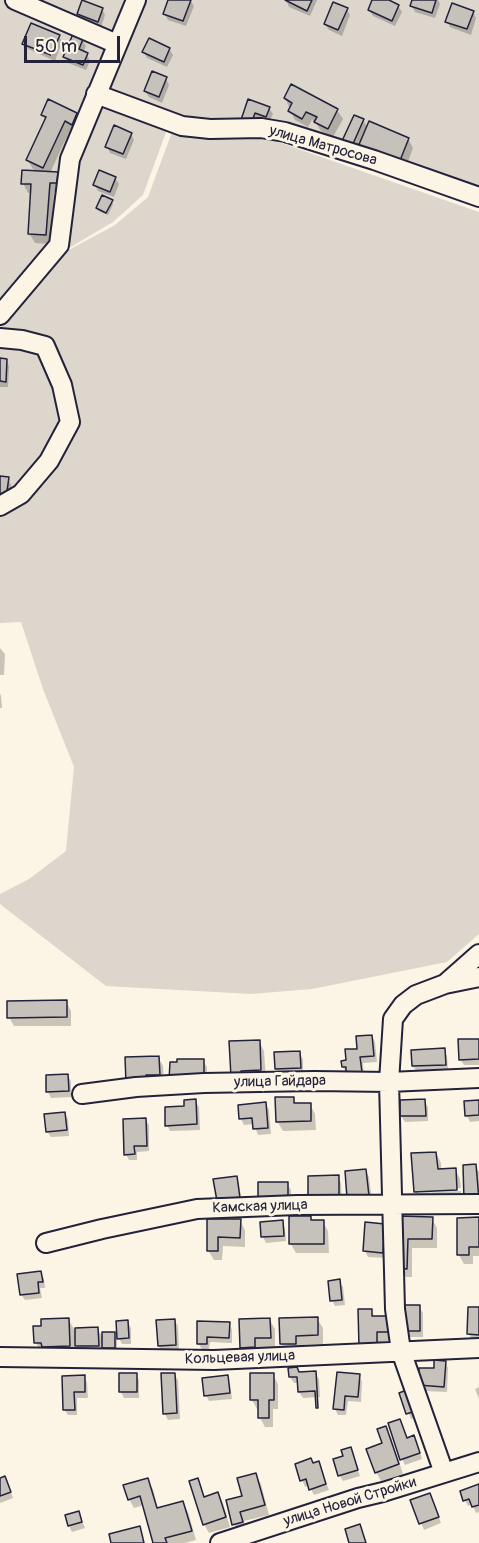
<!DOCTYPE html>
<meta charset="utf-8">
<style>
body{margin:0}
#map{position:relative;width:479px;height:1543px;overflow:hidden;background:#fcf5e5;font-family:Pangolin,sans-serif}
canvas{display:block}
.scale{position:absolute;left:24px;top:36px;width:96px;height:27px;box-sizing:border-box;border:3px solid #22223b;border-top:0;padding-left:8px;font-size:18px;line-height:21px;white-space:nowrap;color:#22223b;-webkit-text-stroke:4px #fcf5e5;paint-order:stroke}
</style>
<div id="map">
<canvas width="479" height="1543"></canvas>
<div class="scale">50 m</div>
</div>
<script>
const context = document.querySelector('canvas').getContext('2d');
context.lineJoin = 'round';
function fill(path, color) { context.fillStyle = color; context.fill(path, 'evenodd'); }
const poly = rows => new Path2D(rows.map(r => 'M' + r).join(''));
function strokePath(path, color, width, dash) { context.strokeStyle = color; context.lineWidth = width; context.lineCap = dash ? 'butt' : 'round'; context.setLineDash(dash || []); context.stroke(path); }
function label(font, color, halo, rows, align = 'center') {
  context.font = font + ' Pangolin,sans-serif'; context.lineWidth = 6; context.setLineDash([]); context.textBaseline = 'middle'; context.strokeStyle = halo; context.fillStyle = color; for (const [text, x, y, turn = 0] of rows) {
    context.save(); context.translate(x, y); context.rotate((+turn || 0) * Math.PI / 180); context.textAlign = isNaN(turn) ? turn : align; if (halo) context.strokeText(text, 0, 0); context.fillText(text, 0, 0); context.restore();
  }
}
const green = poly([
 [0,0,479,0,479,194,373,154,173,113,143,195,113,222,37,267,0,307],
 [172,132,264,137,479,212,479,934,447,962,312,989,251,994,106,986,0,904,0,894,29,879,66,851,74,767,43,689,21,622,0,623,0,310,52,259,115,225,148,197]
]);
const shadow = poly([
 [169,0,190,0,194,6,186,26,168,20,165,14],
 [286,0,317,0,310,16,289,7],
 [374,0,385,0,398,6,402,12,395,26,373,16,369,10],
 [414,0,438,0,440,4,435,18,415,12,412,6],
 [102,9,105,15,101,27,82,20,79,14],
 [347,9,350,15,342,36,329,30,325,24],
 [473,12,476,18,471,35,450,27,447,21],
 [59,36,62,42,55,61,28,49,24,43],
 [82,40,86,46,83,53,87,55,90,61,86,70,68,63,65,57],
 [169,49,173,55,167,67,147,58,144,52],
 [166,79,169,85,162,103,149,97,145,91],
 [285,98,337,110,343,119,333,137,321,131,316,123,312,120,308,127,295,120],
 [249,101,269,108,273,114,269,122,258,118,254,129],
 [76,114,82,123,77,133,70,130,50,173,57,174,62,183,62,192,54,192,50,244,35,243,29,233,32,193,28,193,23,183,40,172,33,169,28,160,46,121,43,115],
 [363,120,368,128,408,139,413,148,404,172,365,156,358,144,355,151,347,147],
 [131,134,134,140,126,159,110,153,107,146],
 [115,178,119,184,114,197,98,191,95,185],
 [111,201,113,204,108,215,99,211,97,208],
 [0,360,6,360,9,366,8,387,0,387],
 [0,478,8,479,11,485,9,504],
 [0,648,5,654,4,675,0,675],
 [0,693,1,696,2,708,0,708],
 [66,1002,71,1011,71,1026,14,1026,9,1017],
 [372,1036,375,1042,377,1062,363,1063,364,1078,347,1073,343,1067],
 [479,1040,479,1065,464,1065,460,1059],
 [259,1041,264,1051,266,1079,233,1077],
 [444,1050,447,1056,448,1070,417,1072,413,1066],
 [299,1053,303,1059,303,1074,280,1075,276,1069,276,1054],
 [158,1057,163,1066,164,1084,133,1092],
 [203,1061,207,1067,207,1079,192,1079,178,1064],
 [67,1075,71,1081,71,1097,51,1098,48,1092],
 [293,1098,297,1105,310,1104,315,1114,316,1130,283,1131,277,1121],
 [195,1101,199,1107,200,1130,170,1131,167,1125],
 [401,1101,424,1101,428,1107,428,1121,405,1122,401,1116],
 [479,1102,479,1121,470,1122,467,1116],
 [266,1104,269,1110,271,1134,258,1135,254,1124,244,1125,241,1119],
 [64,1113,68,1119,69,1136,51,1137,47,1131],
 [145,1119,149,1125,149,1151,137,1152,137,1160,129,1160,126,1154],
 [436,1153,441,1163,441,1170,455,1169,460,1179,461,1188,418,1190,418,1193,461,1191,461,1198,420,1201,415,1191],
 [475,1166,479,1172,479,1206],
 [366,1171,369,1177,372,1201,352,1203],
 [236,1177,239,1183,242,1204,221,1207],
 [338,1177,341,1183,342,1203,313,1204],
 [287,1184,291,1190,291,1206,263,1206],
 [310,1217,313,1222,323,1222,328,1231,329,1253,296,1253,291,1244],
 [401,1218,432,1219,437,1228,437,1248,412,1248,412,1277,406,1277,400,1268],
 [479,1219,479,1256,473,1256,473,1264,464,1264,459,1255],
 [209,1220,240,1221,245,1230,245,1247,223,1246,222,1260,214,1260,208,1250],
 [282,1222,285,1228,286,1241,266,1243,263,1237],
 [384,1225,386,1258,368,1257,365,1251],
 [40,1273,44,1279,45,1288,40,1288,42,1298,25,1300,21,1294],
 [339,1281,343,1287,345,1305,335,1306,332,1300],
 [419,1307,423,1313,423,1337,410,1337,407,1331],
 [479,1309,479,1340,472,1340,469,1334],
 [360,1311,371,1311,375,1318,387,1318,393,1341,382,1341,382,1356],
 [68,1319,77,1334,97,1329,104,1339,114,1333,117,1339,117,1354,107,1354,101,1344,102,1351,80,1352,74,1341,74,1355,41,1352,36,1343],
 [269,1319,275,1329,275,1347,259,1347,260,1356,247,1356,242,1347],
 [317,1319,323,1328,323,1344,301,1345,301,1353,287,1353,281,1344],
 [174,1320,178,1326,179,1351,162,1352,159,1346],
 [127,1322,131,1328,131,1344,122,1344,119,1338],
 [199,1323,229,1324,232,1330,232,1343,210,1342,209,1349,202,1349,198,1343],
 [445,1362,448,1368,447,1392,423,1391,420,1385],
 [315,1373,319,1379,320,1397,303,1398,299,1392,299,1383,294,1383,290,1377,299,1374],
 [136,1374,139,1380,139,1398,124,1398,121,1392],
 [174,1374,178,1380,180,1419,168,1420,165,1414],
 [252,1374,273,1375,278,1384,278,1409,273,1409,273,1427,265,1427,260,1418,260,1409,257,1409,252,1400],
 [359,1376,362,1382,361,1402,348,1401,346,1415,338,1415,335,1409],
 [64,1377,84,1377,87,1383,88,1398,77,1398,77,1415,68,1415,64,1409],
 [227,1377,230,1383,232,1399,209,1401,206,1395],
 [479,1387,479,1399,475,1389],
 [401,1394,418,1417,411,1419],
 [400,1420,408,1439,417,1443,422,1459,405,1465,402,1459],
 [385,1428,391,1437,403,1474,381,1481,376,1472,384,1444],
 [350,1449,360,1476,343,1481,339,1475,345,1457],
 [318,1463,329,1490,314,1495,309,1485,305,1487,296,1465],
 [255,1474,261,1484,269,1515,244,1521,247,1531,239,1533,234,1524,244,1497],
 [0,1479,8,1484,13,1498,0,1503],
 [147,1480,153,1489,158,1509,182,1502,188,1512,196,1540,185,1543,155,1543,144,1505,134,1508,129,1499],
 [197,1480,205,1498,218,1494,223,1503,230,1527,209,1533,204,1524],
 [479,1485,479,1512,476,1513,472,1504,468,1506,465,1500],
 [430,1495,441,1523,424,1530,412,1501],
 [78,1512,85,1528,72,1532,69,1526]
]);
const building = poly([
 [82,0,103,8,98,22,77,14,82,0],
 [168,0,191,0,183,21,163,14,168,0],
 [285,0,312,0,307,11,285,0],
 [372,0,389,0,399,5,392,21,368,10,372,0],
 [412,0,436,0,432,13,410,6,412,0],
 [333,2,348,8,338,30,324,24,333,2],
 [452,3,474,11,467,29,445,22,452,3],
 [31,23,60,35,51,55,22,44,31,23],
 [73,34,83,39,79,49,88,53,83,65,63,57,73,34],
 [149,38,170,48,164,62,142,52,149,38],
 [152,71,167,77,159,97,144,91,152,71],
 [291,84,338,109,328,129,314,122,317,117,306,112,302,119,288,111,292,103,284,98,291,84],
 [48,99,77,113,72,125,65,121,43,168,26,160,46,117,41,115,48,99],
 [248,99,270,107,266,117,255,113,251,124,241,120,248,99],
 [354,115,364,119,352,146,342,141,354,115],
 [369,121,409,138,399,163,358,147,369,121],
 [114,125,132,133,123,154,105,147,114,125],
 [22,170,58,172,57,183,50,183,46,235,28,234,31,184,21,184,22,170],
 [99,170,116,177,110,192,93,185,99,170],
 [102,195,113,200,106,213,96,208,102,195],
 [0,358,7,359,6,382,0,381,0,358],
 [0,476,9,477,6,498,0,497,0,476],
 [67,1000,67,1017,7,1018,7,1001,67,1000],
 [372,1035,374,1056,360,1057,362,1072,346,1073,346,1067,342,1067,341,1061,346,1060,345,1049,357,1049,356,1036,372,1035],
 [458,1039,479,1039,479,1059,459,1060,458,1039],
 [260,1040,261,1070,241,1071,241,1077,231,1077,229,1041,260,1040],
 [445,1048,446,1065,412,1066,411,1050,445,1048],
 [300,1051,301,1068,275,1069,274,1052,300,1051],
 [159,1056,160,1075,146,1075,146,1082,126,1083,125,1057,159,1056],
 [177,1059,204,1059,204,1074,190,1074,190,1080,169,1080,170,1062,177,1062,177,1059],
 [68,1074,69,1091,46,1092,46,1075,68,1074],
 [275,1097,294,1097,294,1103,311,1103,311,1121,276,1122,275,1097],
 [196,1099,197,1124,165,1126,165,1107,184,1106,184,1100,196,1099],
 [425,1099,426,1116,400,1116,400,1100,425,1099],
 [479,1100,479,1115,465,1116,464,1101,479,1100],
 [266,1102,268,1128,253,1129,252,1118,239,1119,238,1105,266,1102],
 [65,1112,67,1130,46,1132,44,1114,65,1112],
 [146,1118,147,1146,134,1146,135,1154,124,1155,123,1119,146,1118],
 [436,1152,438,1169,456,1168,457,1190,414,1192,411,1153,436,1152],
 [476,1164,479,1200,464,1201,463,1165,476,1164],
 [366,1169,369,1196,347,1198,345,1171,366,1169],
 [339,1175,339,1198,308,1198,308,1176,339,1175],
 [237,1176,240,1198,217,1201,213,1179,237,1176],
 [258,1182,288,1182,288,1200,258,1200,258,1182],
 [289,1216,311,1216,311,1220,324,1220,324,1244,289,1244,289,1216],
 [400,1216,433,1217,432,1239,408,1239,407,1269,399,1268,400,1216],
 [479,1217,479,1247,469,1247,469,1255,457,1255,457,1218,479,1217],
 [207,1219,241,1219,240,1238,218,1237,218,1251,207,1251,207,1219],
 [283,1220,284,1236,261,1237,260,1222,283,1220],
 [365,1222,385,1224,383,1253,363,1251,365,1222],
 [41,1271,43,1282,38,1282,39,1293,20,1295,17,1274,41,1271],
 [340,1279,342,1300,330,1301,328,1281,340,1279],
 [405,1305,420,1305,420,1331,405,1331,405,1305],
 [468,1307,479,1307,479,1335,467,1334,468,1307],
 [358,1309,372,1309,372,1316,388,1316,388,1332,377,1332,377,1347,359,1347,358,1309],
 [318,1317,318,1335,296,1336,296,1344,280,1344,279,1318,318,1317],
 [69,1318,70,1346,42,1347,41,1343,34,1343,33,1326,41,1326,41,1319,69,1318],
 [270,1318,271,1338,255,1338,255,1347,240,1348,239,1319,270,1318],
 [175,1319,176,1345,158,1346,156,1320,175,1319],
 [128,1320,129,1338,117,1339,116,1321,128,1320],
 [197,1321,230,1322,229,1338,207,1337,207,1344,197,1344,197,1321],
 [98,1327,99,1346,75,1346,75,1328,98,1327],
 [102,1332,115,1332,115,1348,102,1348,102,1332],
 [434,1360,446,1361,444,1387,418,1385,419,1368,434,1368,434,1360],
 [297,1367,299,1372,316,1371,318,1408,316,1408,315,1391,298,1392,297,1377,289,1377,288,1368,297,1367],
 [337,1372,360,1374,358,1397,345,1396,344,1410,333,1409,337,1372],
 [119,1373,137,1373,137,1392,119,1392,119,1373],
 [161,1373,175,1373,177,1413,163,1414,161,1373],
 [250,1373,274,1373,274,1400,269,1400,269,1418,258,1418,258,1400,250,1400,250,1373],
 [85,1375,85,1392,74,1392,75,1410,63,1410,62,1376,85,1375],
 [228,1375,230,1393,204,1396,202,1378,228,1375],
 [409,1389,416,1411,406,1414,399,1393,409,1389],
 [400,1419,407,1438,414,1435,420,1453,400,1460,388,1423,400,1419],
 [386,1426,399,1464,375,1473,366,1449,382,1443,377,1429,386,1426],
 [351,1447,358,1470,338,1476,333,1459,343,1456,341,1450,351,1447],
 [311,1458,313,1463,319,1461,326,1484,309,1490,306,1479,300,1481,295,1464,311,1458],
 [256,1473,265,1505,240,1512,243,1522,232,1525,226,1500,242,1496,237,1478,256,1473],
 [5,1476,11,1492,0,1496,0,1478,5,1476],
 [148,1478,157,1508,183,1501,192,1531,165,1538,167,1543,153,1543,140,1496,128,1500,123,1485,148,1478],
 [198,1478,204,1497,218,1492,226,1517,203,1525,189,1481,198,1478],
 [479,1484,479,1505,472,1507,469,1499,463,1501,460,1491,479,1484],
 [430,1493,439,1517,419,1524,410,1500,430,1493],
 [79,1511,82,1522,68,1526,65,1515,79,1511],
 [360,1524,366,1543,349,1543,345,1529,360,1524],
 [140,1526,144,1543,111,1543,109,1534,140,1526]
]);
const minor = poly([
 [15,0,117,44],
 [96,94,182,126,210,129,261,128,285,132,374,160,479,197],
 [0,315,59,245,70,159,136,0],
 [0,338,22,340,45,346,62,385,70,422,49,461,21,494,0,506],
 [445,984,479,954],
 [82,1094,136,1087,204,1083,314,1081,389,1082,479,1078],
 [46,1243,102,1229,197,1209,297,1205,479,1204],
 [0,1357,214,1360,479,1348],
 [444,1473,401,1351,395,1309,389,1082,393,1019,403,1005,416,995,445,984,479,977],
 [220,1543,358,1498,383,1492,479,1462]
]);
const streetNames = [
 ["улица Матросова",323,146,16],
 ["улица Гайдара",280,1082,-1],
 ["Камская улица",260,1207,-2],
 ["Кольцевая улица",240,1358,-2],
 ["улица Новой Стройки",350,1502,-17]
];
fill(green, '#dcd6cc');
fill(shadow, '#0003');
fill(building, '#c6c1bb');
strokePath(building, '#22223b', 1.5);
strokePath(minor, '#22223b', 22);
strokePath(minor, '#fcf5e5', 18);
label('15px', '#22223b', '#fcf5e5', streetNames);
</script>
